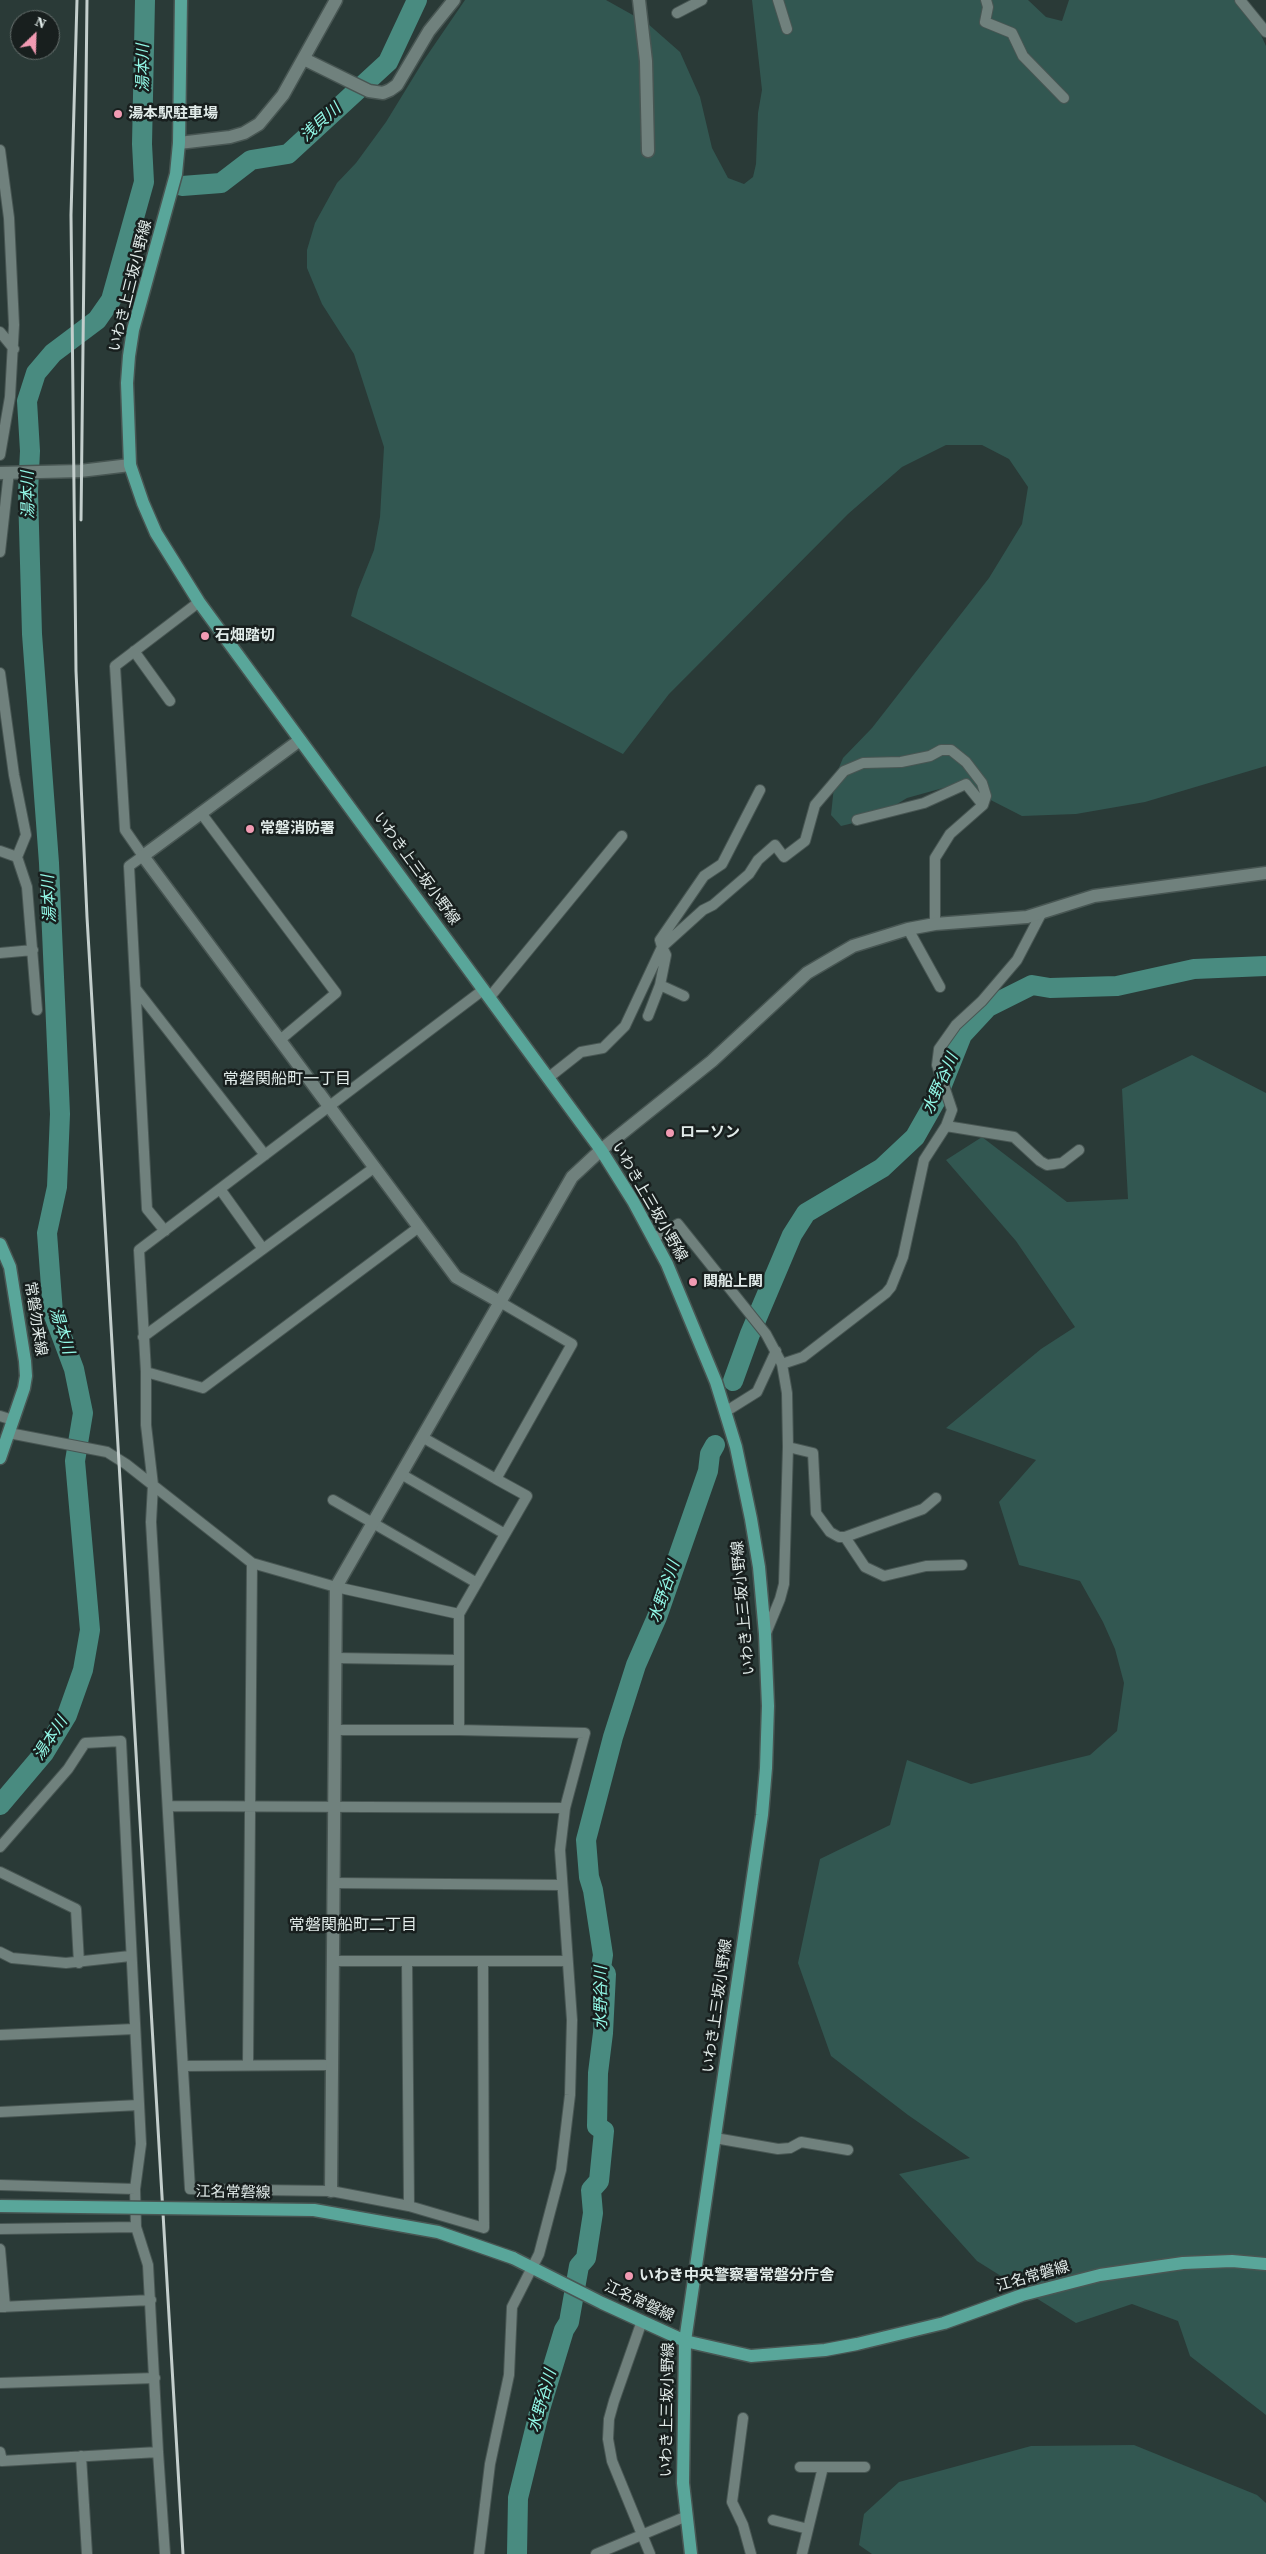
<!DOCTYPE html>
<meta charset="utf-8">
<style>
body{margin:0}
#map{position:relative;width:1266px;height:2554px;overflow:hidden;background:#2a3a37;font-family:"Source Serif 4",serif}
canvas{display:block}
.north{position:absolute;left:10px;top:10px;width:50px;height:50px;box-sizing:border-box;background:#181f1e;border:1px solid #68716f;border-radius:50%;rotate:24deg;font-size:14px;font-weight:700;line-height:20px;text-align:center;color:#e1ebe9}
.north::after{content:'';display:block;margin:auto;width:18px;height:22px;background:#f19ab2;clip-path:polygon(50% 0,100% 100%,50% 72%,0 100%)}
</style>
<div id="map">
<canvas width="1266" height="2554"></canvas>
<div class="north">N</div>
</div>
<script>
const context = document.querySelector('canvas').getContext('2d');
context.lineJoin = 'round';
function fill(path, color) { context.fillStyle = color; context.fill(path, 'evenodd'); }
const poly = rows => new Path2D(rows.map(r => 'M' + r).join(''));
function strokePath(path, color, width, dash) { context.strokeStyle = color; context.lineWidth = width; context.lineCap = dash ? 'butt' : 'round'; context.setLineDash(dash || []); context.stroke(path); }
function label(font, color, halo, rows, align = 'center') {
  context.font = font + ' "Source Serif 4","Noto Sans JP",serif'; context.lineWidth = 5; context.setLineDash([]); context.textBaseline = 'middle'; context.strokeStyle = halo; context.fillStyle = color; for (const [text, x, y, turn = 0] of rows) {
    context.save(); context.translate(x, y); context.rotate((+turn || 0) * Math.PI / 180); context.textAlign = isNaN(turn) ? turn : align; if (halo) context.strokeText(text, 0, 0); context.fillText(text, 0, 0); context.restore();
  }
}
const green = poly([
 [465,0,606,0,647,23,680,52,700,97,712,148,728,178,744,184,753,177,756,164,758,113,762,90,752,0,1028,0,1046,17,1062,21,1069,0,1245,0,1266,46,1266,766,1145,802,1076,814,1022,816,975,792,943,788,907,798,874,818,841,826,831,815,835,777,843,758,872,728,989,578,1022,524,1028,487,1009,459,982,445,946,445,902,467,848,514,669,694,623,754,351,616,358,590,374,550,380,517,384,447,354,354,322,304,307,268,307,250,315,223,337,183,356,163,386,122,424,60],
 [1192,1055,1266,1093,1266,2415,1190,2356,1178,2321,1132,2304,1076,2323,977,2261,899,2174,970,2158,908,2115,831,2056,798,1963,820,1859,890,1825,907,1760,971,1784,1090,1755,1117,1731,1124,1683,1115,1649,1103,1622,1080,1581,1019,1565,999,1502,1036,1460,946,1428,1041,1349,1075,1327,1016,1241,946,1160,982,1137,1067,1202,1128,1199,1122,1089],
 [1134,2445,1257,2495,1266,2503,1266,2554,872,2554,859,2545,864,2514,899,2482,1031,2446]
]);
const river = poly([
 [182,186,221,183,251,160,288,154,388,62,417,0],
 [733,1381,750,1334,792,1235,806,1213,882,1168,915,1137,936,1100,962,1035,988,1007,1032,985,1050,988,1117,986,1194,969,1266,966],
 [0,1805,44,1753,67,1715,83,1670,90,1630,75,1461,83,1413,74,1369,53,1313,47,1233,57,1187,60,1114,49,863,32,634,28,492,30,451,27,401,36,373,53,353,97,320,111,300,144,182,142,144,145,0],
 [517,2554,518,2498,540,2409,564,2330,569,2322,579,2266,586,2258,593,2213,591,2190,599,2181,604,2131,597,2126,598,2073,603,2033,606,1974,601,1968,603,1955,593,1890,589,1877,586,1840,613,1737,636,1665,657,1617,708,1471,710,1454,715,1445]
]);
const street = poly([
 [778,0,787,29],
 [986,0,988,7,985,22,1012,33,1023,56,1064,98],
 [1240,0,1266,32],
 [677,13,702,0],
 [0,150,9,218,14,325,10,397,0,455],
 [0,332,14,349],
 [0,552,9,472],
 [134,651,170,701],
 [0,673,14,775,26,835,17,857,27,887,37,1010],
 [201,813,336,993,280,1040],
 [857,820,924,803,966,784,983,805,950,834,935,858,935,924],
 [0,851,17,857],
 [908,929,940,987],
 [0,953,33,950],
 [136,989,265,1155],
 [684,996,660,985,666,955,662,947,703,910,713,905,749,874,758,860,775,845,784,857,805,841,815,805,844,771,863,763,901,762,930,756,941,750,951,750,966,762,982,783,986,796,983,805],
 [489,998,622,836],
 [648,1016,660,985],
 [548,1078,581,1052,603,1048,625,1026,662,947,660,940,704,876,722,864,760,790],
 [946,1126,1014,1137,1040,1161,1047,1165,1062,1163,1079,1150],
 [220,1189,263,1249],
 [165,1231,147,1209,129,866,143,856,125,830,115,666,199,602],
 [654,1238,678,1224,766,1334,782,1364,787,1393,788,1447,784,1584,780,1599,766,1633],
 [143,1337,375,1167],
 [782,1364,803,1357,886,1293,891,1287,903,1257,924,1160,946,1126,952,1110,937,1065,939,1049,956,1025,982,1001,1017,960,1041,914],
 [146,1372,203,1388,419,1227],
 [725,1412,757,1392,776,1351],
 [0,1416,13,1420],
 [9,1433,107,1452,126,1464,252,1563,336,1587,459,1614],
 [422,1437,496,1479],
 [788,1447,813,1453,816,1513,830,1532,839,1537,845,1537,923,1509,936,1498],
 [401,1474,505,1534],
 [333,1500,477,1583],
 [845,1537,865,1567,884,1576,926,1566,962,1565],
 [336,1658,459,1660],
 [336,1730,459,1730,585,1733,565,1808,560,1850,572,2020,570,2095,561,2170,539,2254,512,2307,509,2375,490,2464,479,2554],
 [459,1730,459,1614,527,1496,496,1479,572,1344,500,1302],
 [168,1806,565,1808],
 [0,1847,68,1769,85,1743,121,1741,141,2144,135,2189,136,2227],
 [0,1872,76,1909,79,1963],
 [333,1883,561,1885],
 [0,1952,12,1958,66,1963,130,1956],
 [333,1961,566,1961],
 [407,1961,409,2206],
 [483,1961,484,2228,409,2206,331,2191,190,2189,151,1522,153,1485,146,1425,146,1372,139,1250,483,990],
 [0,2035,134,2029],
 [248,2065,252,1563],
 [184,2066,332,2065],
 [0,2112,139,2105],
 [715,2138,778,2149,790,2148,801,2142,848,2150],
 [0,2185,135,2189],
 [0,2229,136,2227,148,2265,158,2452],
 [0,2249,5,2307],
 [0,2307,151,2300],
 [642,2321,614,2401,609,2419,608,2439,612,2461,650,2554],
 [0,2383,155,2378],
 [743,2418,732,2502,743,2525,751,2554],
 [0,2452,2,2461,158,2452,165,2554],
 [81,2456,87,2554],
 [800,2467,865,2467],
 [773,2520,808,2529],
 [596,2554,687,2516],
 [802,2554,823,2467]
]);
const secondary = poly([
 [639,0,646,61,648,151],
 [304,59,369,91,383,93,390,90,397,85,429,31,454,0],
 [179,143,230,137,244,133,259,124,283,95,336,0],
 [0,473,80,471,130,465],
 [300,740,143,856,456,1277,500,1302],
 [331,2191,336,1587,572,1177,601,1150,712,1061,807,973,853,946,908,929,935,924,1027,917,1094,896,1266,873]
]);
const primary = poly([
 [181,0,179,143,176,174,133,330,129,356,127,383,130,465,143,503,156,533,199,602,601,1150,633,1201,667,1264,716,1382,736,1447,751,1519,759,1567,765,1634,768,1706,766,1768,762,1815,685,2341,683,2483,691,2554],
 [0,1244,10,1267,25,1361,26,1376,24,1388,0,1458],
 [513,2258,602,2303,685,2341,751,2356,825,2350,857,2344,944,2323,1022,2295,1100,2275,1183,2263,1232,2261,1266,2264]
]);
const rail = poly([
 [77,0,71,215,76,671,87,917,183,2554],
 [81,520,87,0]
]);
const primaryBridge = poly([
 [0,2206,314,2210,438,2232,513,2258]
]);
const markers = [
 [118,114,5,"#f19ab2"],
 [205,636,5,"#f19ab2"],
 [250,829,5,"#f19ab2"],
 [670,1133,5,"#f19ab2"],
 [693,1282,5,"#f19ab2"],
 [629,2276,5,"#f19ab2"]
];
const poiNames = [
 ["湯本駅駐車場",128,114],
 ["石畑踏切",215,636],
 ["常磐消防署",260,829],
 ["ローソン",680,1133],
 ["関船上関",703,1282],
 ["いわき中央警察署常磐分庁舎",639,2276]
];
const streetNames = [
 ["いわき上三坂小野線",131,286,-76],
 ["いわき上三坂小野線",416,869,54],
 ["いわき上三坂小野線",649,1202,60],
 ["常磐勿来線",35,1319,81],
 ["いわき上三坂小野線",744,1608,-95],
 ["いわき上三坂小野線",718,2006,-82],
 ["江名常磐線",233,2193,1],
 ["江名常磐線",1033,2277,-16],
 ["江名常磐線",639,2302,25],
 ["いわき上三坂小野線",668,2410,-89]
];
const waterNames = [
 ["湯本川",144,68,-90],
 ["浅貝川",321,123,-42],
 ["湯本川",29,495,-91],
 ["湯本川",50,899,-93],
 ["水野谷川",941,1084,-66],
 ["湯本川",61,1331,73],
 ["水野谷川",665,1592,-71],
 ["湯本川",51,1739,-57],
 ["水野谷川",602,1998,-90],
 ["水野谷川",543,2401,-74]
];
const neighbourhoodNames = [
 ["常磐関船町一丁目",287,1080],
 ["常磐関船町二丁目",353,1926]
];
fill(green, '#325751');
strokePath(river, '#498b80', 20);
strokePath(street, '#485653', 12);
strokePath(secondary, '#485653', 15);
strokePath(primary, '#485653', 15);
strokePath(street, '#70817d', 10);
strokePath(secondary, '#70817d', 12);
strokePath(primary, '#59a69a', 12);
strokePath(rail, '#c3cecc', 3);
strokePath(primaryBridge, '#485653', 15, []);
strokePath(primaryBridge, '#59a69a', 12);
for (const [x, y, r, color] of markers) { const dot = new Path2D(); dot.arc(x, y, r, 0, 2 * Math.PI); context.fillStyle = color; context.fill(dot); strokePath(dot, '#181f1e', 2); }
label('bold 15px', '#e1ebe9', '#181f1e', poiNames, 'left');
label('15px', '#e1ebe9', '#181f1e', streetNames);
label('italic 16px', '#92f8e7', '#181f1e', waterNames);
label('16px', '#e1ebe9', '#181f1e', neighbourhoodNames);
</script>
